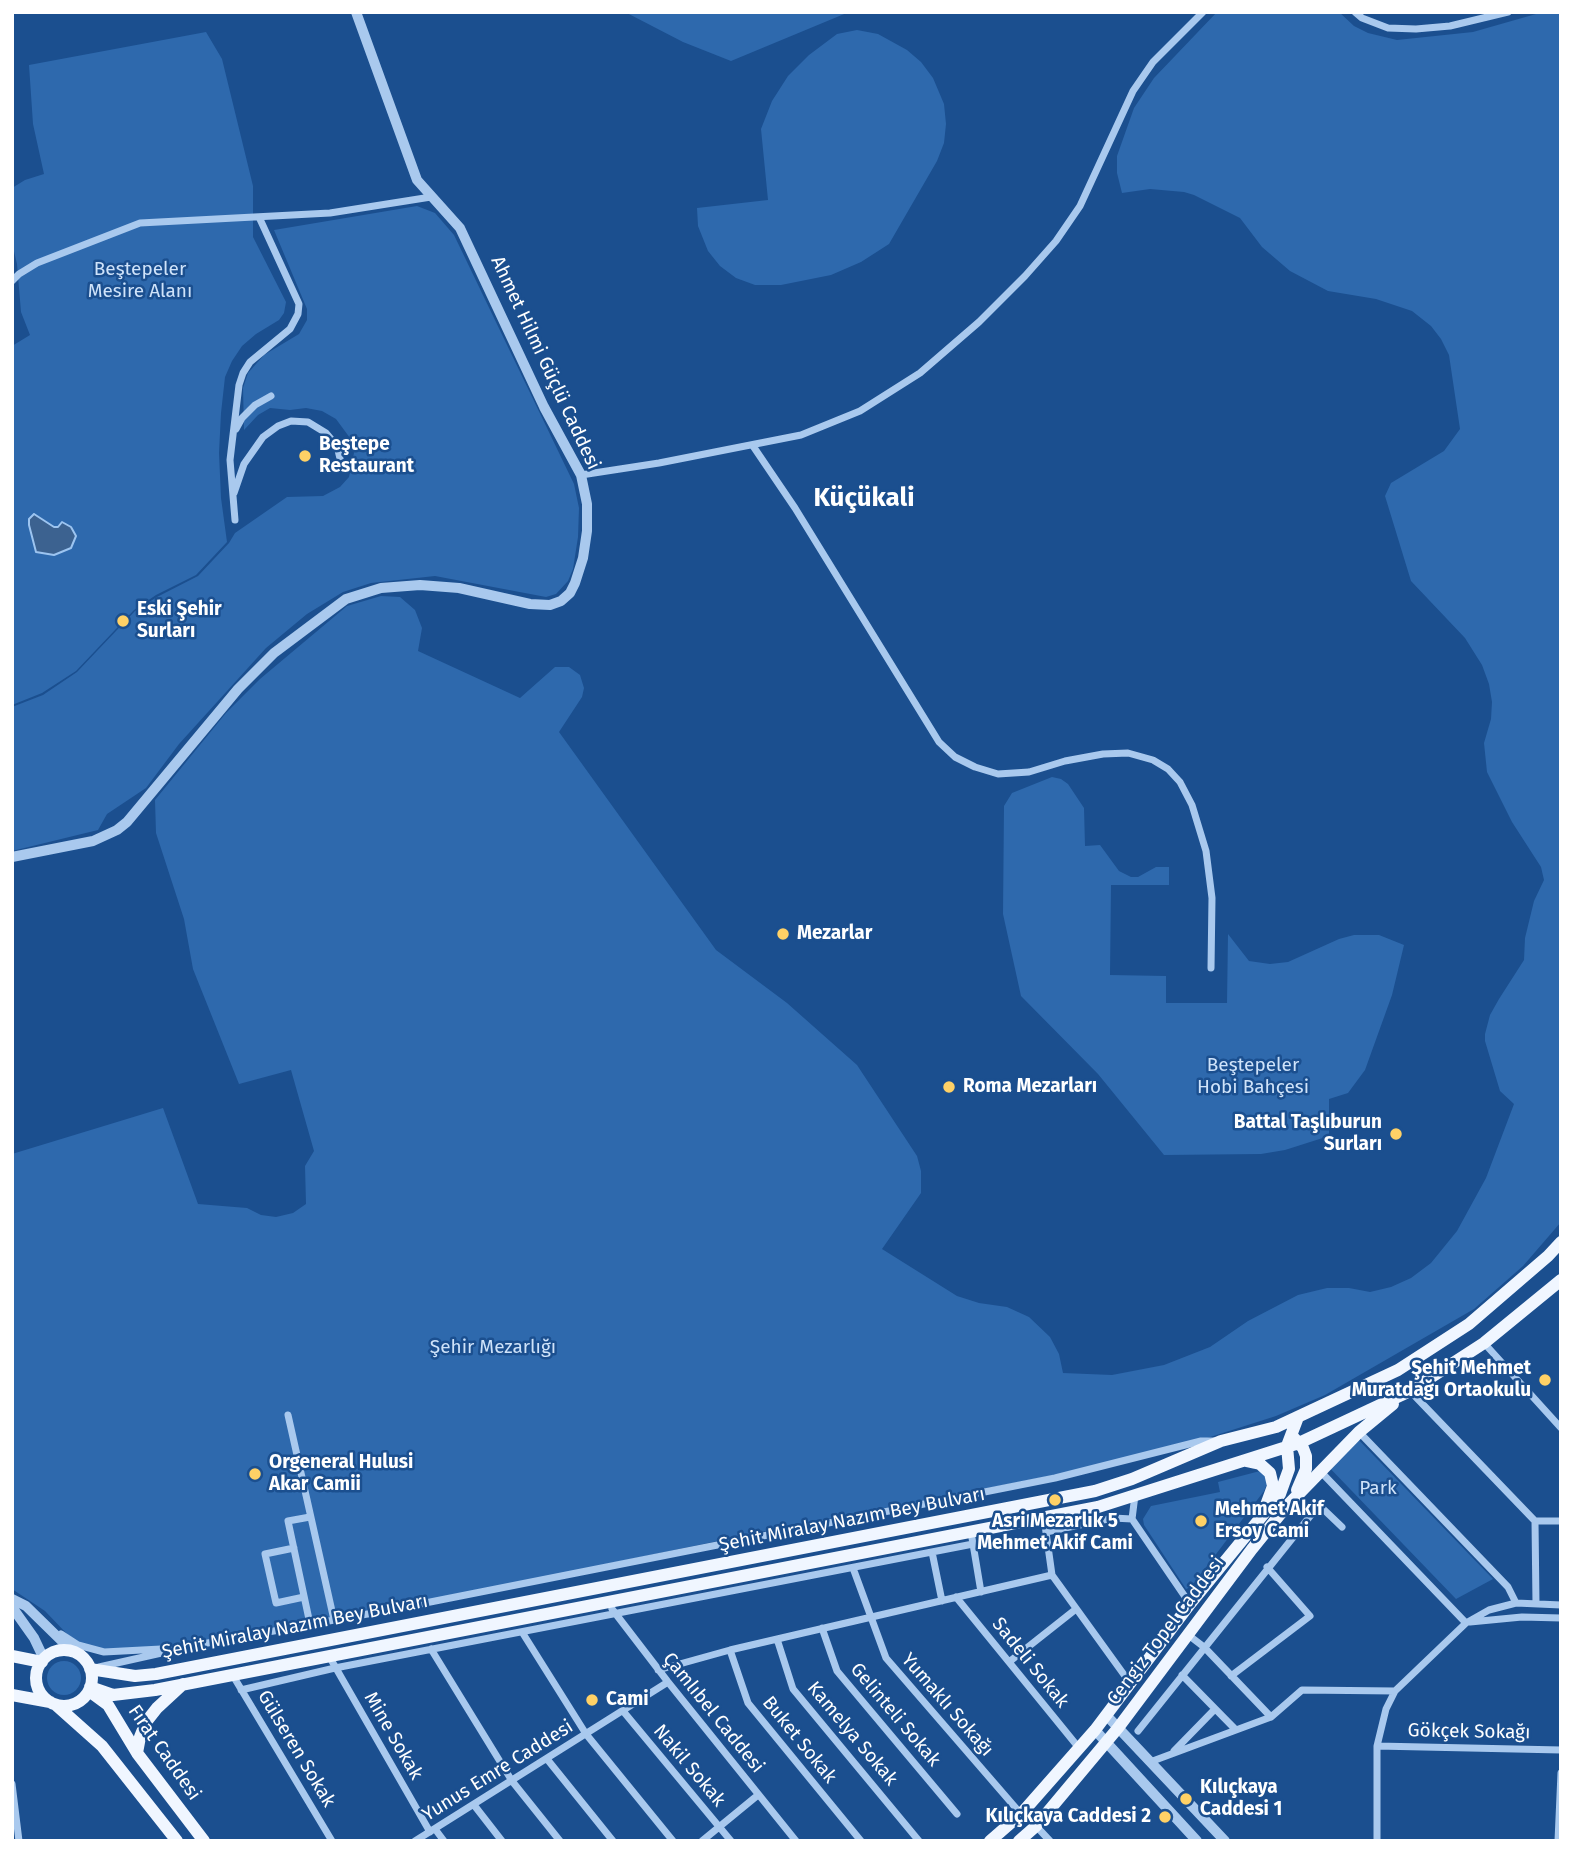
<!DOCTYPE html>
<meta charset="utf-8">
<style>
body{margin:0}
#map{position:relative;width:1573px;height:1853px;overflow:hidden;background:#1b4f8f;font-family:"Fira Sans",sans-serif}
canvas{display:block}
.frame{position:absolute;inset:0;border:14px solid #fff;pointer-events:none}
</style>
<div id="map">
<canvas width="1573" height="1853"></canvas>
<div class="frame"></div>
</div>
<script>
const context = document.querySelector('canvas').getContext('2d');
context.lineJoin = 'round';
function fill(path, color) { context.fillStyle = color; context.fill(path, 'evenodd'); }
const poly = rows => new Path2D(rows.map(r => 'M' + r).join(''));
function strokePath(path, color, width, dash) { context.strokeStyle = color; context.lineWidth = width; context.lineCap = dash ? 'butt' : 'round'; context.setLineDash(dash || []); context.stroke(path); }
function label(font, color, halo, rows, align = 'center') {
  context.font = font + ' "Fira Sans",sans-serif'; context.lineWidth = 5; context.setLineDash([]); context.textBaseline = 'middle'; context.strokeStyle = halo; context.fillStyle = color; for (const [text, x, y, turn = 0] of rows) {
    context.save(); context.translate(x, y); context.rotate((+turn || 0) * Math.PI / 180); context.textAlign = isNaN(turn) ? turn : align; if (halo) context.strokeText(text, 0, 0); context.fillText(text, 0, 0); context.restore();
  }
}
const green = poly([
 [625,12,849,12,731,61,683,42],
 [1217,12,1339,12,1354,26,1368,33,1397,40,1473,32,1543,12,1561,12,1561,1222,1523,1266,1474,1309,1325,1395,1276,1416,1179,1447,1106,1465,756,1533,386,1610,127,1654,86,1646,68,1635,45,1611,12,1589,12,1154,163,1108,198,1204,247,1208,261,1215,276,1217,293,1213,306,1204,305,1166,314,1151,291,1070,239,1084,193,969,184,919,156,833,155,800,226,713,260,679,347,606,381,596,400,597,415,610,422,628,418,651,520,698,555,667,569,667,580,675,584,688,582,697,559,732,716,950,787,1003,857,1065,917,1156,921,1171,921,1193,882,1249,957,1296,979,1303,1007,1307,1029,1317,1050,1337,1059,1354,1063,1373,1112,1375,1164,1365,1210,1347,1248,1321,1298,1295,1327,1288,1349,1288,1370,1292,1391,1287,1411,1278,1431,1263,1457,1231,1486,1178,1514,1104,1500,1091,1485,1041,1485,1034,1490,1015,1499,999,1524,960,1525,938,1534,901,1544,880,1541,867,1512,822,1487,772,1484,743,1491,719,1492,702,1489,684,1482,665,1465,638,1411,581,1385,496,1391,483,1444,451,1460,429,1449,355,1441,339,1431,326,1412,311,1376,299,1328,291,1290,271,1262,247,1240,218,1194,195,1184,192,1150,189,1122,193,1117,173,1117,156,1134,108,1154,78],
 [857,30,878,34,907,50,921,62,933,78,944,104,946,124,944,143,937,161,889,244,861,262,831,275,781,285,755,285,736,278,720,266,708,251,698,226,697,208,768,200,761,129,772,101,788,76,809,55,837,34],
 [206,32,222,59,253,186,253,237,286,302,284,313,279,320,256,334,242,346,232,361,225,377,221,413,219,453,221,498,227,542,196,575,156,595,134,610,76,671,42,693,12,705,12,346,30,335,21,312,17,264,12,243,12,188,25,180,44,174,33,124,29,65],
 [417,206,435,213,454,235,574,484,579,508,578,537,573,569,568,581,556,594,546,597,435,576,371,583,343,592,307,614,266,648,179,744,146,788,107,814,98,830,12,851,12,707,43,695,77,672,135,611,157,597,198,576,229,543,235,533,287,497,323,496,340,487,349,477,354,453,350,438,336,419,322,411,306,408,290,410,270,408,258,415,244,430,243,388,248,373,264,355,299,334,307,320,307,309,274,230],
 [1052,777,1061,779,1068,784,1084,808,1085,846,1100,845,1119,871,1131,877,1138,877,1156,867,1169,867,1169,885,1111,885,1110,975,1166,976,1166,1003,1227,1003,1228,934,1249,961,1270,964,1288,962,1339,939,1354,935,1379,935,1404,945,1392,995,1365,1070,1348,1093,1329,1099,1329,1136,1285,1150,1261,1154,1164,1155,1098,1074,1021,996,1003,914,1004,806,1012,793],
 [1352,1433,1493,1579,1456,1599,1323,1461],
 [1260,1471,1265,1475,1267,1484,1264,1491,1191,1587,1186,1589,1144,1525,1143,1519,1151,1506,1220,1492,1218,1482],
 '47 1678a17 17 0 1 1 34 0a17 17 0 1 1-34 0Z'
]);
const water = poly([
 [34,514,54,527,58,527,62,522,71,527,76,536,71,548,54,555,36,552,29,525,29,519,34,514]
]);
const minor = poly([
 [1355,12,1362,18,1388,28,1416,29,1450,26,1508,12],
 [12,281,19,274,37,263,140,223,330,213,431,197],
 [236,429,242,418,255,405,271,396],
 [753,446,795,508,939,742,955,757,975,767,998,774,1029,772,1065,761,1103,754,1128,753,1153,760,1168,769,1180,782,1192,805,1206,851,1212,898,1211,968],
 [581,475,659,463,801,435,860,411,920,373,979,322,1025,276,1056,241,1080,206,1133,91,1153,62,1203,12],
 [234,493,244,464,263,437,278,426,291,421,308,422,326,433,337,446,342,467],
 [235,520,230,460,239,385,243,373,250,362,290,329,298,314,299,304,259,217],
 [1484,1343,1561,1428],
 [1410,1391,1535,1521,1561,1521],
 [288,1415,334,1620],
 [1359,1432,1508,1587,1516,1603],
 [1321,1472,1466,1623],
 [1135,1495,1132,1519,1190,1604],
 [1044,1518,1052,1575,1130,1683],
 [1535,1521,1536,1604],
 [971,1532,981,1592],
 [1046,1532,1113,1518,1132,1519],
 [294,1548,265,1554,276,1603,304,1597],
 [932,1552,942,1601],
 [853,1568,886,1658,1021,1814],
 [956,1597,1079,1748],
 [612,1609,668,1682,796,1841],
 [1470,1622,1522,1617,1561,1618],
 [310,1624,288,1521,310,1517],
 [822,1628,837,1671,957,1814],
 [522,1632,586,1734,673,1841],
 [61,1634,78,1645,104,1652,180,1648,395,1609,1055,1478,1201,1441,1217,1441],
 [1187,1634,1204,1647,1271,1717],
 [777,1639,793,1689,919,1841],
 [431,1649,512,1781,560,1841],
 [730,1650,748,1703,861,1841],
 [329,1656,430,1832],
 [1009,1662,1076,1609],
 [99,1667,166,1652],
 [658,1670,730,1650,1052,1575],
 [232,1674,332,1841],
 [1182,1675,1235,1729],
 [1231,1676,1310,1616,1267,1567],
 [241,1690,335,1668,973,1544],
 [623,1711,731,1841],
 [1138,1731,1319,1505,1342,1527],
 [1377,1746,1561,1750],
 [1174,1751,1215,1709],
 [547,1759,613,1841],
 [1150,1762,1271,1717,1302,1690,1395,1691],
 [12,1784,19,1841],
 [474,1805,502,1841],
 [1036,1826,1050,1841],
 [435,1829,444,1841],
 [415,1841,668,1682],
 [702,1841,758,1795],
 [1377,1841,1377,1746,1386,1709,1395,1691,1466,1623,1489,1610,1516,1603,1561,1605],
 [1558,1841,1561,1773]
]);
const tertiary = poly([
 [12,857,93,841,117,830,127,822,238,689,274,653,346,599,381,588,420,585,459,588,530,604,550,605,561,601,570,593,575,583,583,558,587,531,587,504,581,475,544,407,460,228,417,180,356,12],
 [12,1599,26,1606,73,1652],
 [12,1607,34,1638,44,1659],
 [1107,1716,1225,1841],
 [1095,1730,1197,1841]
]);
const primary = poly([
 [1294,1438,1303,1448,1306,1456,1306,1469,1297,1490],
 [1246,1461,1260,1464,1270,1473,1273,1486,1266,1505],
 '36 1678a28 28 0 1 1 56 0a28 28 0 1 1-56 0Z',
 [12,1656,42,1662],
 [90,1669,135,1676,156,1674,1095,1491,1132,1479,1221,1441,1276,1427,1398,1370,1469,1324,1548,1256,1561,1242],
 [90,1687,113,1695,155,1690,1098,1507,1299,1443,1410,1391,1484,1343,1561,1280],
 [93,1694,108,1705,137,1753,204,1841],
 [12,1695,50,1702],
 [56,1705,102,1746,177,1841],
 [137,1753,140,1737,146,1722,157,1708,183,1684],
 [990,1841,1021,1814,1095,1730,1190,1604,1280,1494,1289,1469,1287,1446,1298,1417],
 [1019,1841,1036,1826,1118,1728,1252,1549,1286,1507,1359,1432,1393,1404]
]);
const markers = [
 [305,456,7,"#ffd166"],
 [123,621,7,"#ffd166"],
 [783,934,7,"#ffd166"],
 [949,1087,7,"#ffd166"],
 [1396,1134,7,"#ffd166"],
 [1545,1380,7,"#ffd166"],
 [255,1474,7,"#ffd166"],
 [1055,1500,7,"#ffd166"],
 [1201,1521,7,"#ffd166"],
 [592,1700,7,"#ffd166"],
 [1186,1799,7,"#ffd166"],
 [1165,1817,7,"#ffd166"]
];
const parkNames = [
 ["Beştepeler",140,270],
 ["Mesire Alanı",140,292],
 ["Beştepeler",1253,1066],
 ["Hobi Bahçesi",1253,1088],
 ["Şehir Mezarlığı",493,1348],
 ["Park",1378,1489]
];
const streetNames = [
 ["Ahmet Hilmi Güçlü Caddesi",545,363,65],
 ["Şehit Miralay Nazım Bey Bulvarı",852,1520,-11],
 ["Şehit Miralay Nazım Bey Bulvarı",295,1627,-11],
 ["Cengiz Topel Caddesi",1166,1631,-53],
 ["Sadeli Sokak",1030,1663,51],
 ["Yumaklı Sokağı",947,1705,49],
 ["Çamlıbel Caddesi",713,1713,51],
 ["Gelinteli Sokak",895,1715,50],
 ["Gökçek Sokağı",1469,1732,1],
 ["Kamelya Sokak",852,1734,50],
 ["Mine Sokak",393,1736,60],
 ["Buket Sokak",799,1740,51],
 ["Gülseren Sokak",296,1749,59],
 ["Fırat Caddesi",164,1753,55],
 ["Nakil Sokak",689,1766,50],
 ["Yunus Emre Caddesi",498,1771,-32]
];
const poiNames = [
 ["Beştepe",319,445],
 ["Restaurant",319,467],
 ["Eski Şehir",137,610],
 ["Surları",137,632],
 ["Mezarlar",797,934],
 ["Roma Mezarları",963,1087],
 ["Battal Taşlıburun",1382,1123,"right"],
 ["Surları",1382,1145,"right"],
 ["Şehit Mehmet",1531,1369,"right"],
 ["Muratdağı Ortaokulu",1531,1391,"right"],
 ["Orgeneral Hulusi",269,1463],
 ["Akar Camii",269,1485],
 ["Mehmet Akif",1215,1510],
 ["Ersoy Cami",1215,1532],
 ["Asri Mezarlık 5",1055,1522,"center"],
 ["Mehmet Akif Cami",1055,1544,"center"],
 ["Cami",606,1700],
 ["Kılıçkaya",1200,1788],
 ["Caddesi 1",1200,1810],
 ["Kılıçkaya Caddesi 2",1151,1817,"right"]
];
const districtNames = [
 ["Küçükali",864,499]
];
fill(green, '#2e69ad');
fill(water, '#3c6290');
strokePath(water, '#9cc4f0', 2);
strokePath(minor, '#a9c9ee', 7);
strokePath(tertiary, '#a9c9ee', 10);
strokePath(primary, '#f0f6ff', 12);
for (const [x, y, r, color] of markers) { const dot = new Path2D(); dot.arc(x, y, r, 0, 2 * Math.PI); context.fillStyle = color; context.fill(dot); strokePath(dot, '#1b4f8f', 2.5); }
label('19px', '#cfe3fa', '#1b4f8f', parkNames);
label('19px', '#fff', '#1b4f8f', streetNames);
label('bold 19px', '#fff', '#1b4f8f', poiNames, 'left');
label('bold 26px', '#fff', '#1b4f8f', districtNames);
</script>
